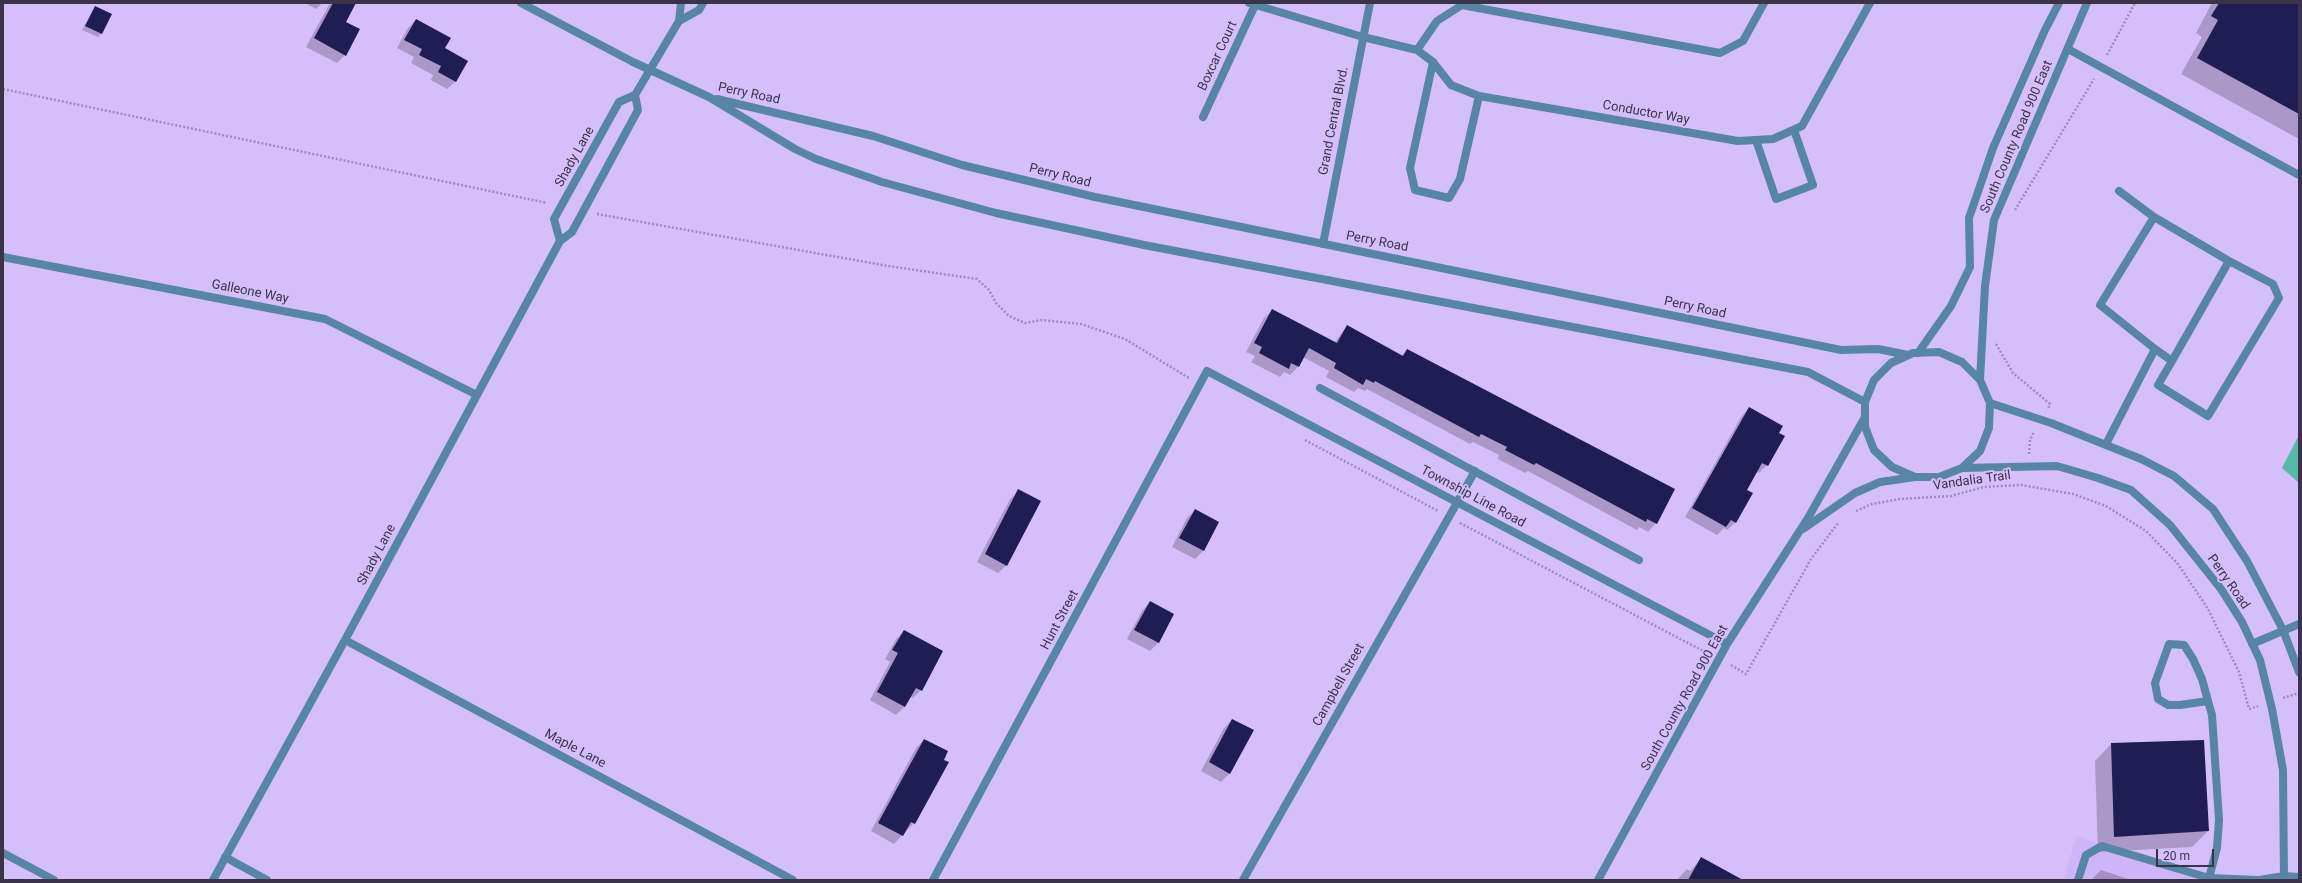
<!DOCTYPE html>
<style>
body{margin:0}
#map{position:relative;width:2302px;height:883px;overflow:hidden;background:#d4bffa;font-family:Roboto,sans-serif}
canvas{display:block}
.frame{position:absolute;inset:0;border:4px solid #3b334b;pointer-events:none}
.scale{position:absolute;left:2156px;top:849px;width:58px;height:18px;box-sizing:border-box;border:2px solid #3b334b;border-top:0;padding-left:5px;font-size:12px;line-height:14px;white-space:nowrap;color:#3b334b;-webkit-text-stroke:3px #d4bffa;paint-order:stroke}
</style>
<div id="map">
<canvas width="2302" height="883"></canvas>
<div class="frame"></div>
<div class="scale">20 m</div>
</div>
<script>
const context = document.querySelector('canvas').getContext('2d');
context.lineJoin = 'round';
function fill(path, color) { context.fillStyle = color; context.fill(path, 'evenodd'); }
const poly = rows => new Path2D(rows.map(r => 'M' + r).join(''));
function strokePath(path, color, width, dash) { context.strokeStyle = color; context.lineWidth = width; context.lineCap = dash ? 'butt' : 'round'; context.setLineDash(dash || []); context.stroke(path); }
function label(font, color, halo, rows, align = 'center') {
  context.font = font + ' Roboto,sans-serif'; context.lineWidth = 4; context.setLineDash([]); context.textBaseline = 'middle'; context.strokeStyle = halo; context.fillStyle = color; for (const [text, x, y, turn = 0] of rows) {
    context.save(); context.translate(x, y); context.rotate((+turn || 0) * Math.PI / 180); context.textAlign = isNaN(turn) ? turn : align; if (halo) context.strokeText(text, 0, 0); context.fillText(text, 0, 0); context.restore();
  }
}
const built = poly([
 [2077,836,2204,880,2063,880]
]);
const water = poly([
 [2299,435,2299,483,2282,468]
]);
const shadow = poly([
 [305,3,322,3,316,9],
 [330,3,349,3,345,22,345,55,337,63,306,47],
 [2212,3,2299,3,2299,139,2181,74,2202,37,2196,33],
 [95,7,101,34,98,37,82,30],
 [416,20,444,49,456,81,447,89,431,80,433,75,411,63,414,57,397,48,408,28],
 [1272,310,1335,342,1347,326,1401,356,1407,350,1656,523,1648,532,1639,527,1637,530,1528,471,1525,473,1498,459,1499,455,1473,442,1470,444,1367,389,1365,391,1358,388,1354,392,1326,377,1329,371,1303,357,1298,367,1290,375,1284,372,1280,377,1251,362,1255,356,1246,352,1264,318],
 [1749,408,1767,465,1759,473,1756,472,1746,490,1736,522,1727,530,1724,528,1717,535,1685,517,1741,417],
 [1019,491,1007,565,998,573,977,562,1010,499],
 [1195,510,1218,522,1203,551,1195,559,1172,547,1187,518],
 [1150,602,1173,614,1158,643,1150,651,1127,639,1142,611],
 [904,631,921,690,913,698,910,697,905,706,896,715,870,700,890,662,885,659,896,639],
 [1232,720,1230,773,1221,782,1201,771,1224,728],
 [924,740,914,823,894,844,871,831,916,748],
 [2111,744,2208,831,2192,847,2098,852,2095,761],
 [1702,858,1741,880,1677,880,1687,869,1690,871],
 [2101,870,2131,880,2091,880]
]);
const building = poly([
 [333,3,356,3,346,22,360,29,346,56,314,38],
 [2219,3,2299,3,2299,114,2197,58,2218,20,2211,16],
 [95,6,112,14,102,34,85,26],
 [416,19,451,38,445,48,468,61,456,82,438,72,441,66,419,55,422,49,404,40],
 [1272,309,1337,343,1347,325,1403,356,1407,349,1675,489,1657,524,1647,519,1646,522,1536,463,1534,465,1505,450,1507,447,1481,434,1479,437,1375,381,1374,383,1366,379,1363,385,1334,368,1336,363,1309,348,1299,367,1291,363,1289,369,1259,353,1262,347,1254,343],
 [1749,407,1783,426,1779,433,1785,436,1768,466,1762,463,1747,490,1753,493,1736,523,1731,520,1726,527,1692,508],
 [1018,489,1041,501,1007,566,985,554],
 [1195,509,1219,522,1204,551,1179,538],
 [1150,601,1174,614,1159,643,1134,630],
 [904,630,943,651,922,691,916,688,905,707,877,692,898,653,892,650],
 [1232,719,1254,730,1230,774,1209,762],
 [924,739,948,751,944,760,949,762,915,824,911,822,903,836,878,823],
 [2204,740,2209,831,2114,837,2111,743],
 [1701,857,1743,880,1688,880]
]);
const path = poly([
 [2107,55,2135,3],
 [3,89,547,203],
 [2015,210,2094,79],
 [597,214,888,266,977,279,989,290,996,303,1009,316,1025,323,1041,320,1081,324,1125,339,1189,378],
 [1996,344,2013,373,2050,404,2048,409],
 [1305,440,1438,511],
 [2029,454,2030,440,2034,432],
 [1856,511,1872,504,1900,499,1951,496,1984,487,2021,485,2073,494,2106,506,2146,531,2178,564,2208,609,2239,672,2249,709,2258,706],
 [1460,523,1707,653],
 [1731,665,1746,674,1811,559,1838,523],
 [2283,698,2299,693]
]);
const service = poly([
 [2068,49,2299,175],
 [2119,191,2154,217],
 [2172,361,2158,385,2208,416,2279,298,2273,284,2229,261],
 [2106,444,2155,349,2100,305,2154,217,2229,261,2172,361,2155,349],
 [2208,701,2180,705,2168,705,2158,699,2155,683,2169,644,2184,645,2193,659,2202,679,2208,701,2212,715,2219,820,2217,848,2209,878],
 [3,853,54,880],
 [2078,880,2086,855,2102,846,2209,878,2259,880,2284,876,2299,877]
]);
const minor = poly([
 [681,3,679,21,699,10,703,3],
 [1249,3,1363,37,1417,50,1433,62,1451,85,1479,96,1738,141,1773,139,1802,126,1870,3],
 [1417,50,1437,21,1462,5,1720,53,1743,41,1764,3],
 [1433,62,1410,168,1415,190,1449,198,1460,179,1479,96],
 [1203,117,1256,3],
 [1756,140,1776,199,1813,185,1794,130],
 [560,241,554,219,619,102,635,95,679,21],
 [1323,244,1370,3],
 [3,257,325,319,477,395],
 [1320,388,1639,560],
 [1803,529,1855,493,1880,482,1915,477],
 [345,640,793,880],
 [2252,644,2299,624],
 [225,857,267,880],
 [213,880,345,640,560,241,572,232,638,110,635,95],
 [933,880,1207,371,1727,644],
 [1243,880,1475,471],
 [1598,880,1727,644,1808,518,1865,417]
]);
const tertiary = poly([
 [521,3,633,62,709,97,795,149,816,159,882,182,996,213,1144,245,1808,372,1865,402],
 [717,99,873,136,962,165,1095,197,1841,350,1878,349,1908,355],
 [1918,353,1951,306,1970,267,1969,218,1993,148,2045,30,2059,3],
 [1980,380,1985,286,1994,220,2087,3],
 [1990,403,2051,423,2141,459,2174,476,2213,509,2247,561,2283,630,2299,672],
 [1962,468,1980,451,1989,428,1990,403,1980,380,1962,362,1939,352,1913,353,1891,363,1874,380,1865,402,1865,427,1874,450,1892,467,1915,477,1939,477,1962,468,2057,466,2098,478,2131,490,2170,525,2221,589,2242,622,2260,660,2272,709,2283,770,2284,880]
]);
const streetNames = [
 ["Boxcar Court",1218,56,-65],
 ["Perry Road",749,94,12],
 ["Conductor Way",1646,113,10],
 ["Grand Central Blvd.",1334,121,-79],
 ["South County Road 900 East",2017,137,-67],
 ["Shady Lane",575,157,-61],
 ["Perry Road",1060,176,14],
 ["Perry Road",1377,242,11],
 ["Galleone Way",250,292,11],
 ["Perry Road",1695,308,12],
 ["Vandalia Trail",1972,481,-8],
 ["Township Line Road",1473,497,28],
 ["Shady Lane",377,555,-62],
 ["Perry Road",2228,582,55],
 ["Hunt Street",1060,620,-62],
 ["Campbell Street",1339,685,-61],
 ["South County Road 900 East",1685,698,-61],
 ["Maple Lane",575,749,28]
];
fill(built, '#cdb5f7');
fill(water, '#55baa9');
fill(shadow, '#0003');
fill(building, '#201d54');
strokePath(path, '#9e8dbc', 2.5, [2, 2]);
strokePath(service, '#5785a5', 8);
strokePath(minor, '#5785a5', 8);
strokePath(tertiary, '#5785a5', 8);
label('13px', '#3b334b', '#d4bffa', streetNames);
</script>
